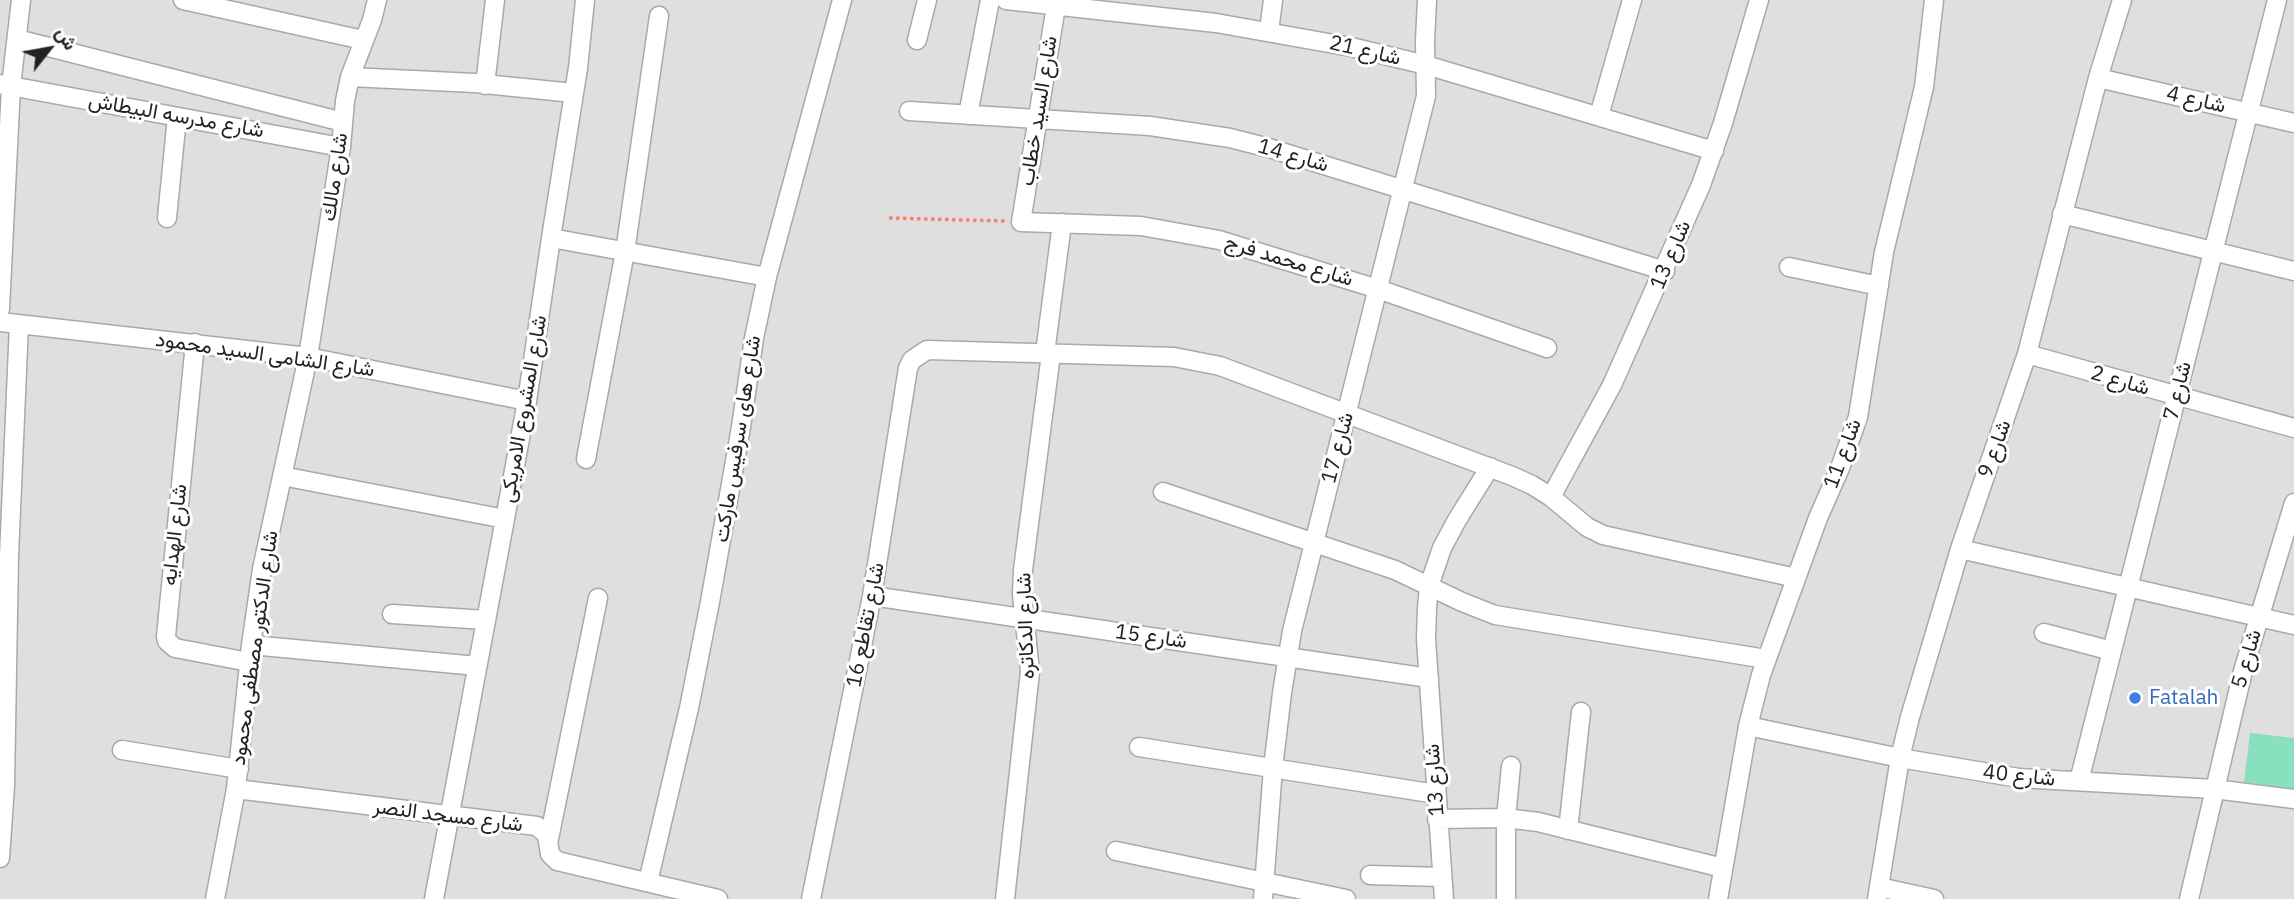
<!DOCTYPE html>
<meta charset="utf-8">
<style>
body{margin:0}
#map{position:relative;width:2294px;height:899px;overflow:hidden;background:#f2efe9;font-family:"IBM Plex Sans",Vazirmatn,sans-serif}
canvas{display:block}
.north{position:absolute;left:14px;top:14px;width:70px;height:70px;-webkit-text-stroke:5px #fff;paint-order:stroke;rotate:59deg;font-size:19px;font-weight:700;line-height:28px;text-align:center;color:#222}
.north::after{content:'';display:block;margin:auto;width:24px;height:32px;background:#222;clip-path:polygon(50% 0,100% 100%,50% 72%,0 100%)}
</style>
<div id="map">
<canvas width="2294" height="899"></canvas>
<div class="north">ش</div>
</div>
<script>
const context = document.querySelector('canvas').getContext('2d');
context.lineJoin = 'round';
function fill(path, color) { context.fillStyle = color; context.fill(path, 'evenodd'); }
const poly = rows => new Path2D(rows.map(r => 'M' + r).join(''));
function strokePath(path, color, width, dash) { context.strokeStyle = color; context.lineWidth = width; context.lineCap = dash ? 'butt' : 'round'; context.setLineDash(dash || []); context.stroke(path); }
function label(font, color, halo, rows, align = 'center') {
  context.font = font + ' "IBM Plex Sans",Vazirmatn,sans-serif'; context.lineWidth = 6; context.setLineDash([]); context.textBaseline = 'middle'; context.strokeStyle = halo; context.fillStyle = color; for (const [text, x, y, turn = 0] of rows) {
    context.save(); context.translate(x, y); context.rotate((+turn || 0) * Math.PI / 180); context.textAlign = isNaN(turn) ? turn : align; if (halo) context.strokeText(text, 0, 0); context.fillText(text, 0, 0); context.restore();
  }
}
const residential = poly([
 [0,0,2294,0,2294,899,0,899]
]);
const pitch = poly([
 [2250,733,2294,738,2294,789,2244,782]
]);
const path = poly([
 [889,218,1005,221]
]);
const minor = poly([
 [183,0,363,40],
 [1006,0,1216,23,1351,47,1426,65,1714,151],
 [1057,0,1021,222,1141,226,1219,240,1378,289,1547,348],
 [1269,31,1273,0],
 [17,39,343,122],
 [917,40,927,0],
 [350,77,475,83,573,93],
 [2098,78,2294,123],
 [0,84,341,147],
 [485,85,495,0],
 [909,111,1150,126,1230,138,1269,148,1665,271],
 [968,115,990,0],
 [1599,116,1632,0],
 [2062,214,2294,271],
 [167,218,177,117],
 [551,238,767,277],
 [1789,267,1879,286],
 [0,309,11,86,21,0],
 [0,322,308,357,527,401],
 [195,343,166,636,167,641,175,648,249,662],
 [1045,353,1062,223],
 [2027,354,2294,428],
 [586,459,625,252,659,16],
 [282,476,505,519],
 [1163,492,1395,570,1462,602,1495,615,1766,659],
 [1551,497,1612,385,1701,185,1723,123,1759,0],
 [1960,549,2294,625],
 [872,596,1429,678],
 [392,614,486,620],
 [2044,633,2112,651],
 [251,645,477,666],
 [1748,726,1900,758,2019,778,2214,789,2294,799],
 [1139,747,1436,794],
 [122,750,239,769],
 [2079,781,2277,0],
 [236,789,537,826,547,835,550,854,557,861,718,899],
 [1437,819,1506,818,1538,822,1723,868],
 [1568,830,1581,712],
 [549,839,598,598],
 [1116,851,1346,899],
 [0,858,5,786,9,556,19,324],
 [1370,875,1442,877],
 [648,882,689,708,710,602,741,427,754,338,767,277,842,0],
 [1879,887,1934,899],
 [215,899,236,789,251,645,262,569,308,357,341,147,345,101,350,77,372,20,377,0],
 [434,899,527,401,551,238,578,68,585,0],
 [811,899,872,596,908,368,912,360,927,350,1174,357,1220,366,1512,476,1532,485,1551,497,1587,527,1603,535,1796,578],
 [1005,899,1030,672,1022,594,1023,570,1051,354],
 [1263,899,1273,768,1282,693,1292,631,1426,96,1425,41,1427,0],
 [1444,899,1426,639,1427,608,1429,586,1442,548,1457,520,1490,467],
 [1506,899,1506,818,1511,766],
 [1718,899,1748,726,1761,675,1818,518,1840,468,1858,417,1884,252,1924,87,1934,0],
 [1877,899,1900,758,1910,717,1960,549,2027,354,2098,78,2122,0],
 [2189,899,2243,671,2294,503]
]);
const markers = [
 [2135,698,7,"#3f7fe0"]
];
const streetNames = [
 ["شارع 21",1365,51,13],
 ["شارع 4",2196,100,13],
 ["شارع السيد خطاب",1039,111,-81],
 ["شارع مدرسه البيطاش",176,116,10],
 ["شارع 14",1293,156,16],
 ["شارع مالك",335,177,-82],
 ["شارع 13",1671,255,-67],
 ["شارع محمد فرج",1289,261,17],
 ["شارع الشامى السيد محمود",265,355,8],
 ["شارع 2",2120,381,16],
 ["شارع 7",2178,391,-76],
 ["شارع المشروع الامريكى",524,409,-80],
 ["شارع هاى سرفيس ماركت",738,439,-81],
 ["شارع 17",1338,448,-75],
 ["شارع 9",1995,449,-70],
 ["شارع 11",1843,454,-70],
 ["شارع الهدايه",175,535,-84],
 ["شارع تقاطع 16",866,625,-79],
 ["شارع الدكاتره",1026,626,-92],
 ["شارع 15",1151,637,8],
 ["شارع الدكتور مصطفى محمود",255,648,-82],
 ["شارع 5",2247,659,-74],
 ["شارع 40",2019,776,6],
 ["شارع 13",1435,780,-94],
 ["شارع مسجد النصر",448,816,7]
];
const shopNames = [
 ["Fatalah",2149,698]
];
fill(residential, '#e0dfdf');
fill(pitch, '#88e0be');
strokePath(minor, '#a9a9a9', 21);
strokePath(path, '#fa8072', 3.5, [3.5, 3.5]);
strokePath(minor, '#fff', 18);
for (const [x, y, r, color] of markers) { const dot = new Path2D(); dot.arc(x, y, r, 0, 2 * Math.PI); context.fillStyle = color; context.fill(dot); strokePath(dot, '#fff', 2.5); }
label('21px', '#222', '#fff', streetNames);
label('21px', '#366cbe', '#fff', shopNames, 'left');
</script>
